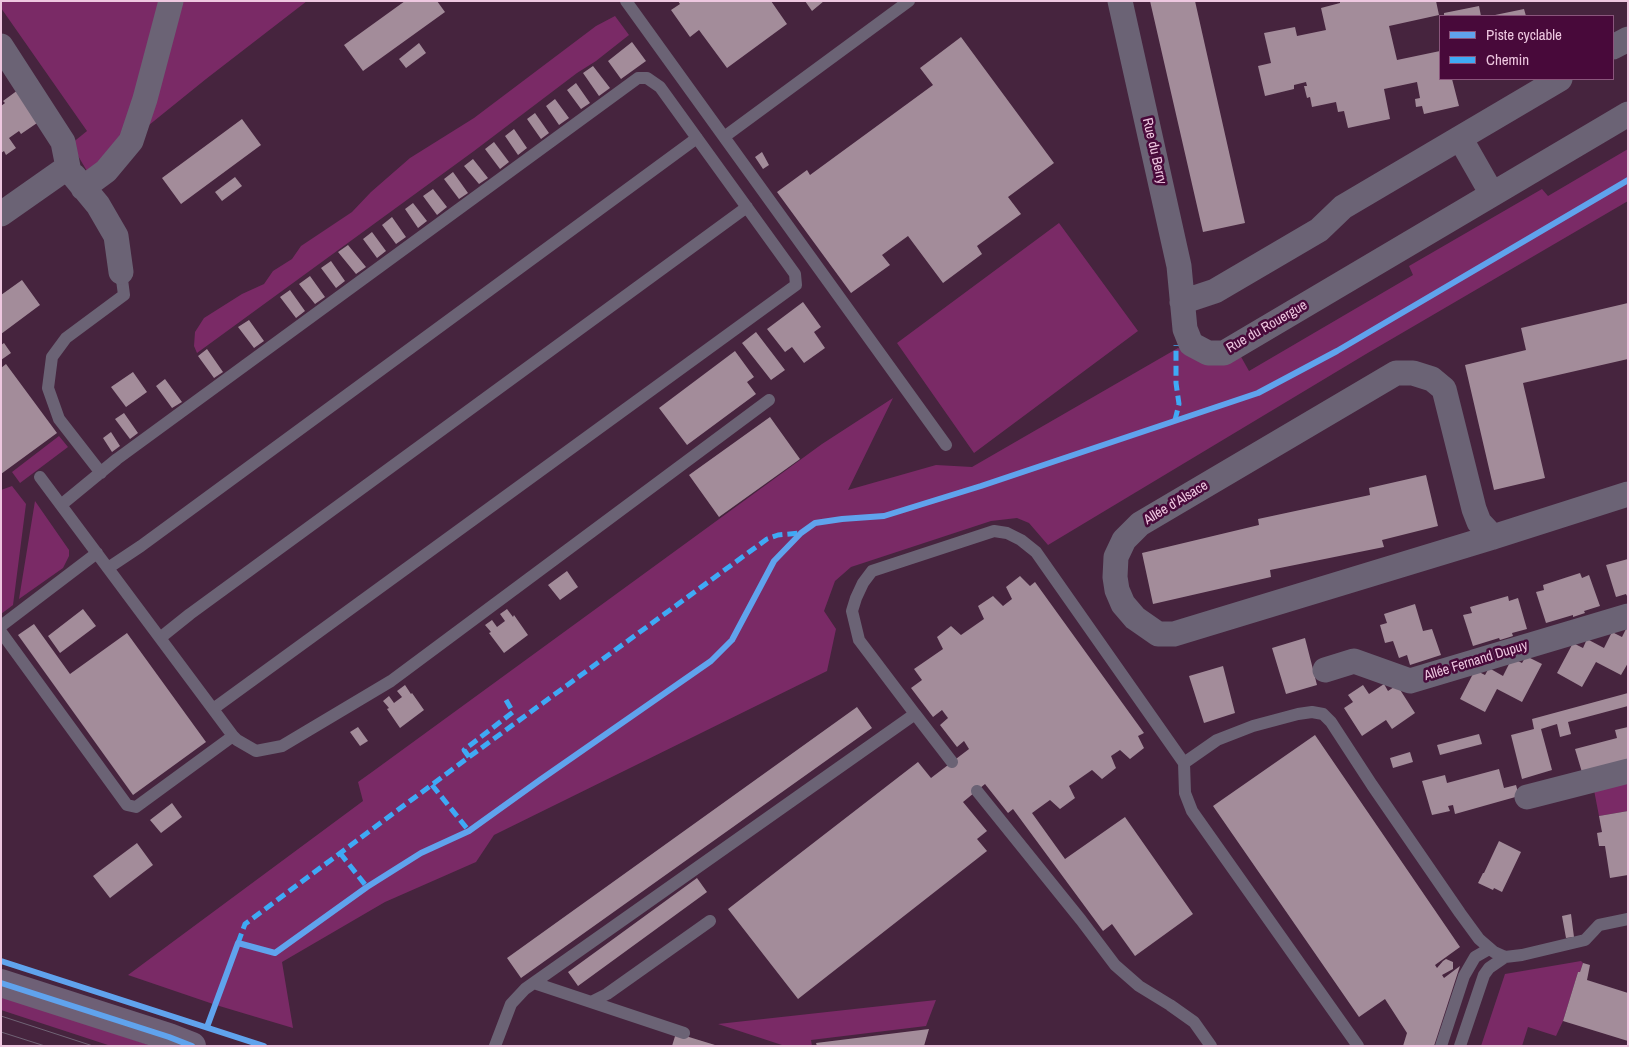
<!DOCTYPE html>
<meta charset="utf-8">
<style>
body{margin:0}
#map{position:relative;width:1629px;height:1047px;overflow:hidden;background:#46243e;font-family:"Archivo Narrow",sans-serif}
canvas{display:block}
.frame{position:absolute;inset:0;border:2px solid #eec7e0;pointer-events:none}
.legend{position:absolute;left:1439px;top:15px;width:175px;height:65px;box-sizing:border-box;background:#48093a;border:1px solid #8a557c;margin:0;padding:6px 9px;list-style:none;font-size:15px;color:#eec7e0}
.legend li{display:flex;align-items:center;gap:10px;height:25px}
.legend b{width:25px;border:1px solid #8a557c}
</style>
<div id="map">
<canvas width="1629" height="1047"></canvas>
<div class="frame"></div>
<ul class="legend">
<li><b style="height:6px;background:#60a3ed"></b>Piste cyclable</li>
<li><b style="height:6px;background:#3fa9f5"></b>Chemin</li>
</ul>
</div>
<script>
const context = document.querySelector('canvas').getContext('2d');
context.lineJoin = 'round';
function fill(path, color) { context.fillStyle = color; context.fill(path, 'evenodd'); }
const poly = rows => new Path2D(rows.map(r => 'M' + r).join(''));
function strokePath(path, color, width, dash) { context.strokeStyle = color; context.lineWidth = width; context.lineCap = dash ? 'butt' : 'round'; context.setLineDash(dash || []); context.stroke(path); }
function label(font, color, halo, rows, align = 'center') {
  context.font = font + ' "Archivo Narrow",sans-serif'; context.lineWidth = 5; context.setLineDash([]); context.textBaseline = 'middle'; context.strokeStyle = halo; context.fillStyle = color; for (const [text, x, y, turn = 0] of rows) {
    context.save(); context.translate(x, y); context.rotate((+turn || 0) * Math.PI / 180); context.textAlign = isNaN(turn) ? turn : align; if (halo) context.strokeText(text, 0, 0); context.fillText(text, 0, 0); context.restore();
  }
}
const green = poly([
 [1,1,307,1,206,79,102,163,87,171,71,144,87,131,1,8],
 [615,16,629,35,596,61,577,73,474,151,197,353,194,346,195,332,204,318,242,294,264,284,273,271,292,259,301,246,352,212,371,192,410,158,474,118,596,26],
 [1628,149,1628,201,1366,354,1048,545,1029,523,1017,518,991,521,851,567,835,581,824,611,836,629,827,671,494,835,476,862,385,902,282,962,293,1028,216,1005,128,975,363,801,358,782,372,772,822,444,893,398,848,490,936,465,972,467,1178,348,1207,360,1240,355,1249,371,1413,275,1409,266,1542,189,1548,196],
 [1059,223,1138,331,974,453,897,343],
 [59,436,68,447,20,483,12,472],
 [12,486,26,504,13,605,1,614,1,490],
 [35,501,69,550,69,556,63,568,19,599],
 [1628,782,1628,811,1599,816,1594,790],
 [1581,961,1583,963,1580,972,1578,972,1563,1021,1556,1036,1528,1027,1522,1046,1481,1046,1505,974],
 [1,995,152,1046,111,1046,1,1010],
 [936,1000,926,1026,811,1040,812,1046,785,1046,718,1024]
]);
const building = poly([
 [405,1,437,1,445,12,363,71,344,45],
 [678,1,771,1,787,24,727,68,699,30,690,37,671,10,680,4],
 [805,1,824,1,812,11],
 [1150,1,1195,1,1245,223,1203,232],
 [1340,1,1436,1,1439,15,1389,26,1397,60,1440,51,1440,79,1452,79,1459,106,1424,114,1422,106,1416,107,1415,99,1420,98,1417,82,1384,89,1390,119,1348,128,1344,111,1338,112,1336,102,1312,107,1310,97,1307,98,1304,86,1307,86,1306,82,1294,85,1294,89,1265,96,1258,66,1271,63,1264,33,1295,27,1297,36,1326,30,1321,8,1340,3],
 [1479,6,1481,16,1444,16,1444,13],
 [1524,9,1526,16,1495,16,1495,15],
 [961,37,1054,163,1008,197,1021,214,977,246,982,254,943,283,908,236,882,255,890,265,851,293,777,192,807,170,810,175,933,85,920,68],
 [632,42,646,61,621,79,608,61],
 [419,43,426,53,406,68,399,59],
 [593,66,610,88,599,96,583,73],
 [576,83,590,103,581,109,567,90],
 [18,90,40,121,21,134,19,131,9,138,16,148,6,155,4,151,1,153,1,106,5,103,3,101],
 [555,99,569,118,559,125,546,106],
 [535,113,549,133,541,139,527,119],
 [242,119,261,145,181,204,162,178],
 [514,129,527,148,518,155,505,136],
 [494,142,509,162,500,169,485,149],
 [762,152,769,165,763,169,755,157],
 [473,159,488,178,479,184,464,166],
 [453,172,468,193,459,199,444,179],
 [235,177,242,186,222,201,215,192],
 [433,189,447,207,437,215,423,196],
 [413,203,427,221,418,228,405,209],
 [392,217,406,237,396,244,382,225],
 [372,232,386,251,377,258,363,239],
 [348,245,366,267,356,274,338,252],
 [331,261,345,281,336,288,321,268],
 [310,276,325,297,315,304,299,284],
 [22,280,40,305,1,334,1,295],
 [290,290,305,311,296,318,280,297],
 [803,302,821,327,814,332,825,348,804,363,792,347,785,352,767,329],
 [1628,303,1628,359,1523,383,1545,478,1494,490,1465,365,1526,350,1521,328],
 [249,320,264,341,254,348,238,327],
 [756,332,785,370,771,380,742,343],
 [4,343,11,353,1,360,1,345],
 [207,349,223,372,214,378,198,356],
 [735,351,754,377,747,382,756,394,687,445,659,408],
 [6,364,57,433,1,474,1,368],
 [133,372,147,392,126,407,111,387],
 [165,379,182,402,172,408,156,386],
 [124,413,138,433,130,439,115,419],
 [770,417,800,459,719,517,689,475],
 [111,432,120,446,112,452,103,438],
 [1426,475,1438,526,1382,540,1384,547,1270,570,1271,577,1153,604,1142,553,1259,525,1258,519,1370,495,1369,488],
 [1628,559,1628,598,1626,594,1616,597,1606,565],
 [567,571,578,587,560,600,548,585],
 [1580,573,1582,578,1589,575,1600,606,1584,611,1585,613,1573,617,1573,615,1546,623,1536,592,1544,590,1543,585],
 [1020,576,1030,586,1035,582,1144,733,1138,736,1144,748,1130,759,1120,750,1111,756,1116,768,1102,779,1092,770,1069,786,1075,798,1060,809,1050,800,1032,813,1065,859,1125,817,1193,914,1135,956,1112,924,1103,931,1013,809,1008,813,985,784,963,802,987,831,977,839,987,851,798,999,728,909,918,762,931,778,969,749,964,741,957,747,940,725,948,718,942,710,933,717,911,688,922,680,914,669,943,649,937,637,951,626,961,635,984,619,978,606,993,596,1003,606,1012,599,1006,587],
 [1508,596,1509,601,1518,598,1527,629,1512,633,1513,636,1500,640,1499,638,1473,646,1463,615,1472,613,1470,607],
 [1415,604,1423,631,1432,629,1441,655,1410,665,1407,655,1399,658,1393,641,1385,643,1380,625,1387,623,1384,614],
 [83,609,96,626,60,653,48,636],
 [507,609,513,617,514,615,528,635,504,653,489,633,491,632,485,625,492,620,497,627,505,621,500,614],
 [34,624,70,674,127,633,206,742,133,795,18,635],
 [1626,629,1628,630,1628,663,1621,675,1596,662,1582,687,1557,673,1573,643,1583,648,1587,639,1604,648,1612,632,1622,637],
 [1305,638,1317,685,1286,694,1272,648],
 [1526,656,1542,664,1522,702,1497,689,1485,712,1460,699,1475,670,1485,675,1489,668,1503,676,1512,658,1522,663],
 [1223,666,1235,713,1204,723,1189,676],
 [1384,684,1388,691,1397,685,1415,713,1392,729,1386,720,1362,736,1344,708,1353,702,1348,695,1363,685,1369,694],
 [405,685,411,694,412,693,424,710,400,728,387,709,389,708,383,701,389,696,394,703,402,697,397,691],
 [1628,693,1628,706,1568,722,1571,734,1560,737,1557,724,1541,729,1552,770,1522,779,1511,735,1534,729,1532,719],
 [857,707,872,728,521,978,507,958],
 [358,727,368,741,360,746,350,732],
 [1628,727,1628,764,1584,779,1575,749,1617,738,1615,730],
 [1479,734,1482,744,1440,755,1437,745],
 [1315,735,1460,947,1435,965,1437,968,1443,961,1446,959,1453,962,1453,969,1442,975,1444,978,1460,966,1434,1046,1403,1046,1407,1033,1385,999,1359,1017,1213,806],
 [1410,752,1413,762,1393,768,1390,758],
 [1499,769,1504,788,1516,785,1519,796,1455,814,1453,805,1448,806,1450,811,1432,815,1422,781,1445,775,1447,783],
 [172,803,182,817,161,833,150,820],
 [1628,811,1628,875,1610,878,1605,846,1599,846,1597,833,1602,832,1599,816],
 [1499,841,1521,852,1502,892,1494,888,1493,890,1478,883,1483,873,1484,873],
 [137,843,153,865,110,898,93,876],
 [697,878,707,892,578,986,568,972],
 [1571,914,1574,937,1566,938,1562,916],
 [1583,963,1590,965,1587,980,1628,993,1628,1041,1563,1021,1578,972,1580,972],
 [929,1029,924,1046,817,1046,816,1043],
 [676,1033,715,1045,715,1046,672,1046]
]);
const service = poly([
 [626,1,724,137],
 [909,1,724,137,946,445],
 [101,473,59,419,48,388,52,357,66,338,124,295,121,272],
 [40,477,233,736,237,740,256,751,282,746,391,681,769,400],
 [61,505,117,459,638,78,647,78,660,87,795,274,796,285,213,709],
 [108,568,141,546,697,138],
 [1,626,97,553],
 [1,632,127,805,136,807,233,736],
 [160,638,190,614,747,207],
 [915,714,952,762],
 [1184,763,1217,740,1253,726,1298,714,1312,712,1323,714,1331,722,1372,785,1460,913,1479,939,1494,952,1505,957,1522,955,1585,940,1599,925,1628,919],
 [977,791,1081,920,1115,965,1139,986,1170,1005,1194,1022,1211,1046],
 [534,983,684,1033],
 [591,1002,607,994,710,921],
 [495,1046,511,1004,525,989,915,714,859,640,852,611,856,598,863,583,872,571,994,531,1007,533,1021,540,1036,552,1184,763,1185,793,1192,811,1358,1046],
 [1441,1046,1464,976,1475,957,1489,949],
 [1460,1046,1484,975,1489,968,1505,957]
]);
const minor = poly([
 [1120,1,1179,266,1185,329,1191,344,1208,353,1224,353,1628,114],
 [1,46,63,142,68,167,1,214],
 [1613,47,1628,39],
 [1460,138,1492,194],
 [74,176,98,205,116,236,121,272],
 [83,188,106,171,131,141,145,99,171,1],
 [1182,302,1215,291,1319,230,1343,207,1560,79],
 [1493,537,1479,522,1474,509,1444,389,1432,379,1413,373,1396,373,1140,524,1124,540,1116,557,1115,577,1117,590,1123,604,1135,618,1158,634,1174,634,1493,537,1628,494],
 [1325,670,1354,661,1410,681,1628,616],
 [1527,797,1628,771]
]);
const primary = poly([
 [1,983,169,1037,192,1046]
]);
const tram = poly([
 [1,1016,93,1046],
 [1,1032,45,1046]
]);
const quiet = poly([
 [1175,420,1179,404,1176,383,1176,345],
 [469,757,464,750,513,712,506,700],
 [432,785,469,831],
 [340,853,367,887],
 [238,943,245,924,469,757,767,539,778,535,800,533]
]);
const cycleway = poly([
 [1,961,264,1046],
 [1,983,169,1037,192,1046],
 [207,1027,238,943,275,953,367,887,421,853,469,831,540,780,711,661,732,640,774,561,801,533,815,523,842,519,884,516,981,486,1258,393,1337,351,1628,180]
]);
const streetNames = [
 ["Rue du Berry",1154,151,77],
 ["Rue du Rouergue",1267,327,-30],
 ["Allée d'Alsace",1176,503,-31],
 ["Allée Fernand Dupuy",1476,661,-17]
];
fill(green, '#7a2a66');
fill(building, '#a38c9a');
strokePath(service, '#6b6375', 12);
strokePath(minor, '#6b6375', 25);
strokePath(primary, '#6e6076', 28);
strokePath(tram, '#706375', 1);
strokePath(quiet, '#3fa9f5', 5, [10, 5]);
strokePath(cycleway, '#60a3ed', 6);
label('14px', '#eec7e0', '#48093a', streetNames);
</script>
